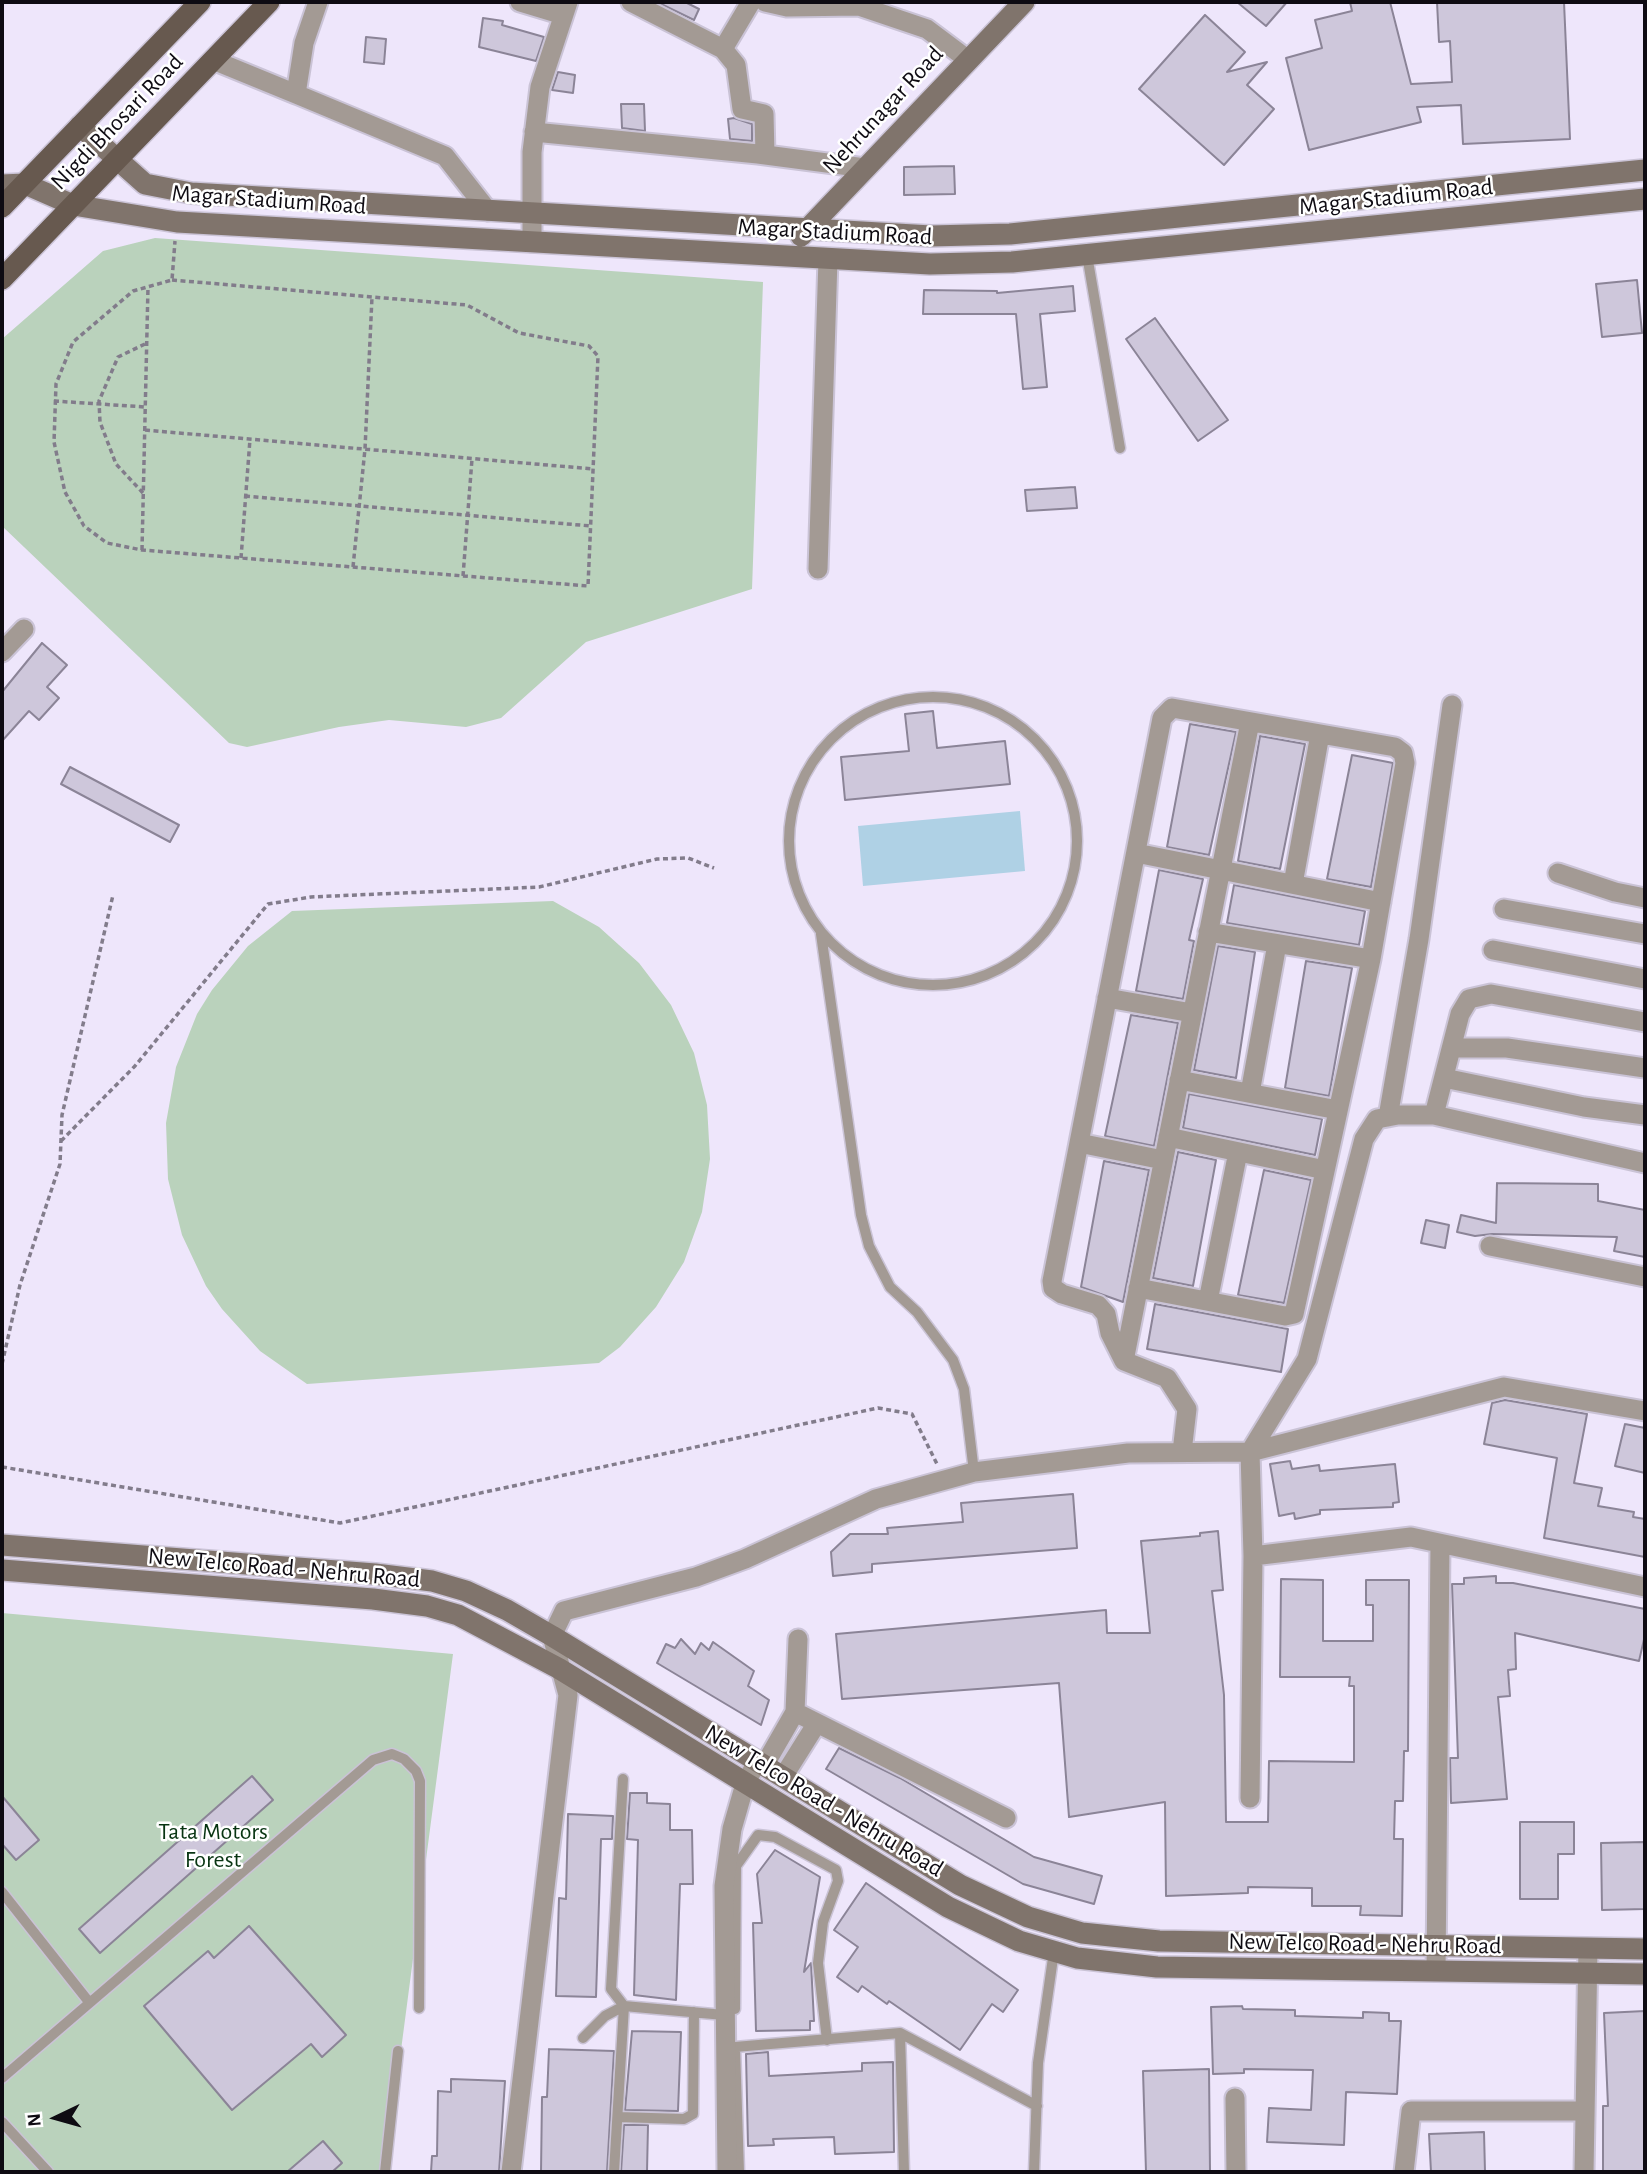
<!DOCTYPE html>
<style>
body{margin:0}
#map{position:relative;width:1647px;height:2174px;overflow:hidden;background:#eee6fb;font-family:"Alegreya Sans",sans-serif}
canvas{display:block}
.frame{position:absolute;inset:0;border:4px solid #0e0b12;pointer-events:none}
.north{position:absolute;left:21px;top:2083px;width:70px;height:70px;-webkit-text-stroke:5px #fff;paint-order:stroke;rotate:265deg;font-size:19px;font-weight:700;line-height:28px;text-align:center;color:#0e0b12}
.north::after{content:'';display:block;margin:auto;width:24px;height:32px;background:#0e0b12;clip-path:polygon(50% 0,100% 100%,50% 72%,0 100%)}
</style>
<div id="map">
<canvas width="1647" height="2174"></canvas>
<div class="frame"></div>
<div class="north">N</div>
</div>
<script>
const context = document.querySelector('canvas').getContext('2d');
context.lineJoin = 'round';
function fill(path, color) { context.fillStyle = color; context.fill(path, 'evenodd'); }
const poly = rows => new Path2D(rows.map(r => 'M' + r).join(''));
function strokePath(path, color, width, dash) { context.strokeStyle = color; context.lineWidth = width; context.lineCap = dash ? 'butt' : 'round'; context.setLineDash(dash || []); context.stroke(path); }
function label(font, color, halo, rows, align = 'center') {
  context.font = font + ' "Alegreya Sans",sans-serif'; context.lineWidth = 5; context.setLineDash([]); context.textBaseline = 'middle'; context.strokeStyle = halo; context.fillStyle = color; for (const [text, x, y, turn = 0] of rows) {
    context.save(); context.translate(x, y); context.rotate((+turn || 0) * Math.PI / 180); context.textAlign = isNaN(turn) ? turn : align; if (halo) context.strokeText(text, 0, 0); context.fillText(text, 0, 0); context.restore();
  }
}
const green = poly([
 [155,238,763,282,752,589,586,642,501,718,466,727,389,720,339,727,247,747,229,743,2,526,2,339,103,251],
 [553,901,599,927,639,963,671,1005,694,1053,707,1105,710,1159,702,1212,684,1262,656,1307,620,1347,599,1363,307,1384,260,1351,222,1309,206,1286,182,1235,168,1179,166,1123,176,1067,197,1014,212,990,248,946,292,911],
 [2,1613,453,1654,385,2172,2,2172]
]);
const water = poly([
 [1020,811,1025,871,863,886,858,826]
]);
const building = poly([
 [657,2,685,2,699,9,694,20,657,2],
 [1237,2,1287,2,1266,26,1237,2],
 [1350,2,1390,2,1411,84,1452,82,1450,41,1439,42,1437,2,1564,2,1570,139,1463,144,1461,105,1417,107,1421,122,1309,150,1286,58,1322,48,1315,20,1352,11,1350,2],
 [1205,15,1245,52,1227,72,1267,62,1247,85,1274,109,1224,165,1139,89,1205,15],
 [483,18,503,21,502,25,544,37,536,61,479,47,483,18],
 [366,37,386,39,384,64,364,62,366,37],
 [558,72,575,75,573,93,552,90,558,72],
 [621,104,644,104,645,131,622,128,621,104],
 [734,118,752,124,752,141,730,139,728,119,734,118],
 [954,166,955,194,904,195,904,167,954,166],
 [1637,280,1642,333,1602,337,1596,284,1637,280],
 [1073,286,1075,311,1040,314,1047,387,1023,389,1016,314,923,314,924,290,997,291,997,293,1073,286],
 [1155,318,1228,420,1198,441,1126,339,1155,318],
 [1075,487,1077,508,1027,511,1025,490,1075,487],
 [42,643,67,665,47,687,59,698,39,720,29,711,2,741,2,692,42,643],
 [933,711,937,748,1005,741,1010,784,845,800,841,757,909,751,905,714,933,711],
 [1190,724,1236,732,1209,855,1167,847,1190,724],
 [1260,736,1305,744,1280,869,1238,861,1260,736],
 [1352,755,1393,763,1371,887,1327,879,1352,755],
 [70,767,179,825,170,842,61,784,70,767],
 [1159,870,1203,879,1189,940,1194,941,1183,999,1136,991,1159,870],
 [1234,885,1365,911,1359,945,1227,923,1234,885],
 [1218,946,1255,952,1236,1078,1194,1070,1218,946],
 [1306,961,1352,968,1329,1096,1285,1088,1306,961],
 [1131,1015,1178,1023,1154,1146,1105,1136,1131,1015],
 [1189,1094,1322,1119,1315,1155,1183,1128,1189,1094],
 [1178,1152,1216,1160,1193,1286,1153,1278,1178,1152],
 [1104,1161,1149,1170,1123,1302,1081,1287,1104,1161],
 [1264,1170,1311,1180,1284,1303,1238,1295,1264,1170],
 [1497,1183,1598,1184,1598,1201,1645,1210,1645,1257,1614,1251,1617,1237,1492,1234,1475,1236,1457,1232,1461,1215,1496,1223,1497,1183],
 [1426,1220,1449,1225,1445,1248,1421,1243,1426,1220],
 [1155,1304,1288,1329,1281,1372,1147,1349,1155,1304],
 [1505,1400,1587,1414,1574,1483,1602,1488,1598,1506,1634,1512,1633,1517,1645,1519,1645,1557,1544,1538,1557,1458,1484,1444,1492,1403,1505,1400],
 [1625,1424,1645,1428,1645,1473,1615,1466,1625,1424],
 [1290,1461,1292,1469,1319,1465,1320,1471,1395,1464,1399,1502,1393,1503,1393,1507,1320,1510,1320,1514,1295,1519,1294,1513,1279,1516,1270,1464,1290,1461],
 [1073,1494,1077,1548,872,1564,872,1572,833,1576,831,1552,850,1534,888,1534,887,1528,963,1522,961,1503,1073,1494],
 [1218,1531,1223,1590,1212,1591,1224,1695,1226,1822,1268,1822,1269,1761,1354,1762,1354,1686,1349,1686,1350,1677,1280,1677,1281,1579,1323,1580,1323,1641,1373,1641,1373,1605,1366,1605,1366,1580,1409,1580,1408,1751,1404,1751,1403,1801,1395,1801,1394,1839,1403,1839,1402,1916,1360,1915,1361,1906,1312,1906,1312,1888,1248,1887,1248,1893,1166,1896,1165,1802,1069,1817,1059,1683,842,1699,836,1634,1106,1610,1107,1633,1150,1633,1141,1541,1200,1536,1200,1533,1218,1531],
 [1496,1576,1496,1583,1513,1583,1645,1609,1645,1635,1639,1661,1515,1633,1516,1669,1508,1670,1510,1696,1498,1697,1507,1799,1451,1803,1450,1758,1458,1758,1452,1584,1464,1584,1464,1578,1496,1576],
 [681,1639,695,1654,701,1643,709,1650,713,1642,754,1671,748,1686,769,1700,761,1725,657,1663,666,1644,675,1648,681,1639],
 [839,1748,900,1778,1034,1857,1102,1876,1094,1904,1023,1884,826,1769,839,1748],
 [252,1776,273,1800,100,1953,79,1929,252,1776],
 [630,1793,647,1793,647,1803,670,1804,670,1830,692,1830,693,1884,680,1884,676,2000,634,1995,638,1840,627,1839,630,1793],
 [2,1796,39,1840,16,1860,2,1844,2,1796],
 [568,1814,613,1816,612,1839,601,1839,596,1997,556,1996,559,1898,566,1899,568,1814],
 [1520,1822,1574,1822,1574,1854,1558,1854,1558,1899,1520,1899,1520,1822],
 [1645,1842,1645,1909,1602,1910,1601,1843,1645,1842],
 [775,1850,820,1877,804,1972,811,1963,814,2021,810,2021,810,2030,756,2031,753,1923,762,1923,757,1874,775,1850],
 [866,1883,1018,1990,1003,2012,992,2004,960,2050,889,2001,887,2004,862,1986,858,1992,837,1977,858,1947,834,1930,866,1883],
 [249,1926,346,2035,322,2057,311,2044,232,2110,144,2006,208,1951,214,1958,249,1926],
 [1242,2006,1243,2009,1295,2010,1295,2016,1363,2018,1363,2012,1389,2013,1389,2021,1401,2021,1397,2094,1346,2092,1344,2145,1267,2142,1269,2108,1311,2110,1313,2070,1244,2069,1244,2073,1213,2074,1211,2007,1242,2006],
 [1645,2011,1645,2172,1603,2172,1603,2106,1608,2106,1604,2013,1645,2011],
 [632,2031,681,2032,678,2111,625,2110,632,2031],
 [549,2049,614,2051,607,2172,541,2172,542,2097,547,2097,549,2049],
 [768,2052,769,2076,862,2071,862,2063,893,2062,894,2152,835,2154,834,2137,773,2139,774,2145,748,2146,746,2054,768,2052],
 [1209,2069,1210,2172,1146,2172,1143,2071,1209,2069],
 [451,2079,505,2081,499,2172,431,2172,432,2156,437,2156,438,2091,451,2092,451,2079],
 [624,2125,648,2125,647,2172,621,2172,624,2125],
 [1484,2132,1485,2172,1431,2172,1429,2134,1484,2132],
 [323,2141,342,2163,332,2172,287,2172,323,2141]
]);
const path = poly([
 [172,280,467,305,519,333,589,346,598,356,588,586,142,550,107,543,84,526,65,492,54,442,56,384,73,342,133,291,172,280,175,241],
 [54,401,145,407],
 [145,430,593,469],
 [143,493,116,464,100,422,99,401,118,357,147,343],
 [245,496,591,526],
 [142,550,148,287],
 [241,558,250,439],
 [353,567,365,449,372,297],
 [463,576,472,459],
 [61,1141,135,1066,268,904,311,897,539,887,657,859,688,858,714,868],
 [2,1364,20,1285,60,1164,62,1115,113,895],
 [2,1467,340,1523,878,1408,912,1414,937,1464]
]);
const lane = poly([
 [1087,255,1120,448],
 '789 841a144 144 0 1 1 288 0a144 144 0 1 1-288 0Z',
 [821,934,861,1215,869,1246,890,1287,917,1312,953,1360,964,1389,974,1472],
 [623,1779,611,1989,624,2006,724,2015],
 [2,1892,89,2002],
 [735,2009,736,1866,758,1835,775,1837,836,1870,838,1881,823,1922,818,1963,827,2040],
 [900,2033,904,2172],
 [583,2038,605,2016,624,2006],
 [2,2078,373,1760,392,1754,404,1759,416,1771,420,1781,419,2008],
 [618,2117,684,2119,693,2114,694,2012],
 [2,2122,48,2172],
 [385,2172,398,2051],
 [614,2172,624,2006],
 [739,2172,735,2047,900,2033,1037,2106],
 [1034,2172,1038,2063,1054,1951]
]);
const street = poly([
 [318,2,304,43,296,94,445,156,488,211],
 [520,2,563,15],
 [631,2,723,49,751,2],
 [765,2,787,7,859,6,927,29,967,59],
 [723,49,736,65,742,109,764,114,765,155],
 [213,60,296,94],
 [534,132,758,154,865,168],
 [532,242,532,152,540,87,568,2],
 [818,569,828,259],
 [2,652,24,629],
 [1136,853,1381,902],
 [1558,873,1615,892,1645,898],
 [1293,884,1320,734],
 [1504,909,1645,934],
 [1208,932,1371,959],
 [1493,950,1645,979],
 [1107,998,1192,1013],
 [1452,1048,1507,1048,1645,1068],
 [1444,1078,1584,1107,1645,1115],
 [1179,1080,1338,1110],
 [1250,1093,1277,944],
 [1434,1115,1460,1014,1469,999,1491,994,1645,1022],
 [1388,1117,1419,939,1452,705],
 [1168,1137,1325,1170],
 [1079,1143,1163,1160],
 [1490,1246,1645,1277],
 [1208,1301,1238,1152],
 [1124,1361,1110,1333,1106,1314,1098,1305,1062,1294,1053,1288,1052,1281,1162,718,1172,708,1395,747,1403,753,1405,763,1371,959,1294,1314,1285,1316,1138,1288],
 [1182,1452,1187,1409,1167,1378,1124,1361,1250,722],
 [1253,1556,1411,1537,1645,1587],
 [795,1712,1006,1818],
 [764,1766,795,1712,798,1639],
 [783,1777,817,1723],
 [1250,1798,1253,1556,1250,1452,1307,1359,1364,1139,1377,1119,1398,1115,1434,1115,1645,1163],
 [1436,1971,1440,1544],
 [1235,2098,1236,2172],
 [511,2172,568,1695,552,1636,564,1611,696,1577,745,1559,876,1499,974,1472,1128,1453,1250,1452,1504,1387,1645,1411],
 [727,2172,724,1886,732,1829,745,1784,757,1762],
 [1404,2172,1411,2111,1585,2111],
 [1584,2172,1588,1948]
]);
const secondary = poly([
 [80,126,145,184,191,193,931,236,1010,234,1645,170],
 [2,185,25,184,73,205,177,222,930,264,1012,262,1645,199],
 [801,236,1024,2],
 [2,1545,375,1574,432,1581,466,1591,507,1610,552,1636,960,1885,1028,1917,1082,1933,1159,1941,1645,1949],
 [2,1570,373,1599,427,1606,458,1615,558,1668,948,1907,1019,1941,1077,1958,1157,1967,1645,1974]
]);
const primary = poly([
 [2,207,200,2],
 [2,279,269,2]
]);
const streetNames = [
 ["Nehrunagar Road",883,110,-47],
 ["Nigdi Bhosari Road",117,122,-46],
 ["Magar Stadium Road",1396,197,-6],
 ["Magar Stadium Road",269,200,4],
 ["Magar Stadium Road",835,232,3],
 ["New Telco Road - Nehru Road",284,1568,5],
 ["New Telco Road - Nehru Road",824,1801,31],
 ["New Telco Road - Nehru Road",1365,1944,1]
];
const parkNames = [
 ["Tata Motors",213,1832],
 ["Forest",213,1860]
];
fill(green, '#bad2bc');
fill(water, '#afd1e5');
fill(building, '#cec7db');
strokePath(building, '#8b8497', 2);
strokePath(lane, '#cac3d6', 13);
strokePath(street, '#cac3d6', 23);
strokePath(secondary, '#cac3d6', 24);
strokePath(primary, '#cac3d6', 24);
strokePath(path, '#827c8b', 3.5, [5, 3.5]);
strokePath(lane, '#a39a94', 10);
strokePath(street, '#a39a94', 19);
strokePath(secondary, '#80746c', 21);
strokePath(primary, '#67594f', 21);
label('24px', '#0e0b12', '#fff', streetNames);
label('24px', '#083412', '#fff', parkNames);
</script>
